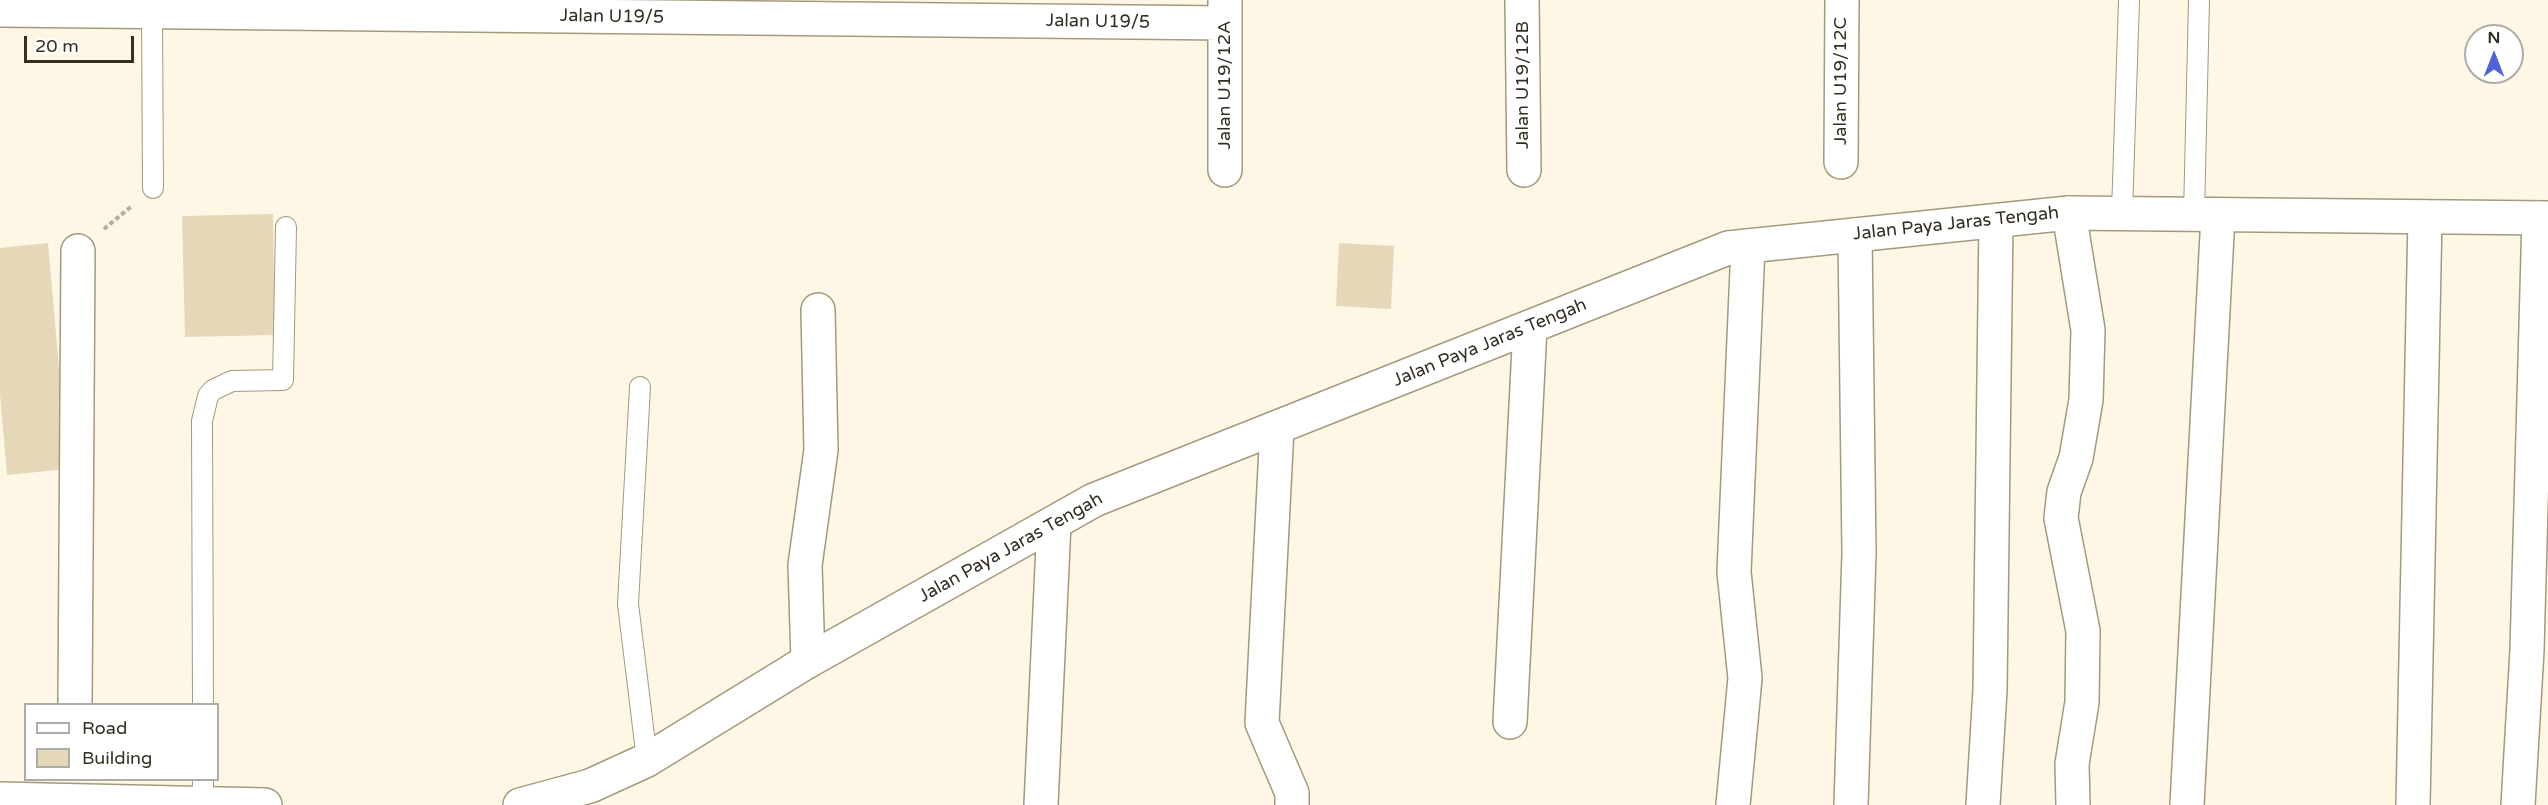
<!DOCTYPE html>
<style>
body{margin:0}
#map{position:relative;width:2548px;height:805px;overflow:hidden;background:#fff7e5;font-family:"Varela Round",sans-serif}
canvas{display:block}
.legend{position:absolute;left:24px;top:703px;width:195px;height:78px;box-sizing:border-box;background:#fff;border:2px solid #aeaca7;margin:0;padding:8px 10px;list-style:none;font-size:18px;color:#342f23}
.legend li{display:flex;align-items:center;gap:12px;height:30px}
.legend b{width:30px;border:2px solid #aeaca7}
.north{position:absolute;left:2464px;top:24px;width:60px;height:60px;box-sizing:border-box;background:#fff;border:2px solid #aeaca7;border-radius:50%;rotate:0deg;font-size:16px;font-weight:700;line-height:24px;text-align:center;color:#342f23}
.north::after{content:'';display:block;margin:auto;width:21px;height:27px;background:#5163d9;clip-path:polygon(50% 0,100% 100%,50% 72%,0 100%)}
.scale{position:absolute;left:24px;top:36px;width:110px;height:27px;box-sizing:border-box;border:3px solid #342f23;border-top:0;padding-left:8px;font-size:18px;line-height:21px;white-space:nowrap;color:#342f23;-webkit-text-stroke:4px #fff;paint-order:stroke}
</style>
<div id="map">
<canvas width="2548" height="805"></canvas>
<ul class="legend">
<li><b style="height:8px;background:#fff"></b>Road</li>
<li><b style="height:16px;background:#e4d8b9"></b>Building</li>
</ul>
<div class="north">N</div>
<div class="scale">20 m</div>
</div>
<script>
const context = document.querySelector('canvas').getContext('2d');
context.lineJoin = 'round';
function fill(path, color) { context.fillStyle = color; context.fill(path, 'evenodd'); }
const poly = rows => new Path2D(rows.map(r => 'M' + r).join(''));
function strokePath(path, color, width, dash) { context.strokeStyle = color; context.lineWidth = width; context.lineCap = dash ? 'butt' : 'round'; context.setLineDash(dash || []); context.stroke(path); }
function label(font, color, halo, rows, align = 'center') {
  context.font = font + ' "Varela Round",sans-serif'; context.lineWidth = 5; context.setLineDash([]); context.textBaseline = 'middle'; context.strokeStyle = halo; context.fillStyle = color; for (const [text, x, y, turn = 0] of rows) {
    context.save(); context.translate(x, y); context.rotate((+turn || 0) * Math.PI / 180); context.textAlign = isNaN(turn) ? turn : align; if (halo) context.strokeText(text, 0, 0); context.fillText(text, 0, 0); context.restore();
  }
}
const building = poly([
 [273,214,275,335,185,337,182,216],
 [48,243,68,469,7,475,0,394,0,248],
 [1339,243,1394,246,1391,309,1336,306]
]);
const path = poly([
 [104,229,133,205]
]);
const lane = poly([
 [152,11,153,188],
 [2122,213,2129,0],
 [2194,215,2199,0],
 [640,387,628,604,647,760],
 [203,704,202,421,208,396,213,390,232,381,283,380,286,227],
 [203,780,203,803]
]);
const street = poly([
 [1225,0,1225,170],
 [1522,0,1524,170],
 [0,10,1225,23],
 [1841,162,1842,0],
 [2069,213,2088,330,2086,400,2076,458,2064,492,2061,518,2083,631,2082,702,2072,764,2073,805],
 [1277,428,1262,723,1292,793,1292,805],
 [808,661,805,565,821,450,818,310],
 [75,704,78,251],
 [1510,722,1530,327],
 [1041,805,1054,523],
 [1733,805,1745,678,1734,572,1748,246],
 [1851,805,1859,553,1855,235],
 [1983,805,1990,690,1996,221],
 [2187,805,2218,215],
 [2413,805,2425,217],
 [2518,805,2527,650,2539,218]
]);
const secondary = poly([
 [0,799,265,805],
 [520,805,590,786,647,760,808,661,1094,500,1728,248,2069,213,2548,218]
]);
const streetNames = [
 ["Jalan U19/5",612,17,1],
 ["Jalan U19/5",1098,22,1],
 ["Jalan U19/12C",1841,81,-90],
 ["Jalan U19/12A",1225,85,-90],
 ["Jalan U19/12B",1523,85,-90],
 ["Jalan Paya Jaras Tengah",1956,224,-6],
 ["Jalan Paya Jaras Tengah",1490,343,-22],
 ["Jalan Paya Jaras Tengah",1011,548,-29]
];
fill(building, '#e4d8b9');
strokePath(lane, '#a5997c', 22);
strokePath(street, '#a5997c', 36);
strokePath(secondary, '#a5997c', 36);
strokePath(path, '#b5ae9f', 4, [4.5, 3]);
strokePath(lane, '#fff', 20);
strokePath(street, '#fff', 33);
strokePath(secondary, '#fff', 33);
label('18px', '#342f23', '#fff', streetNames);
</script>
